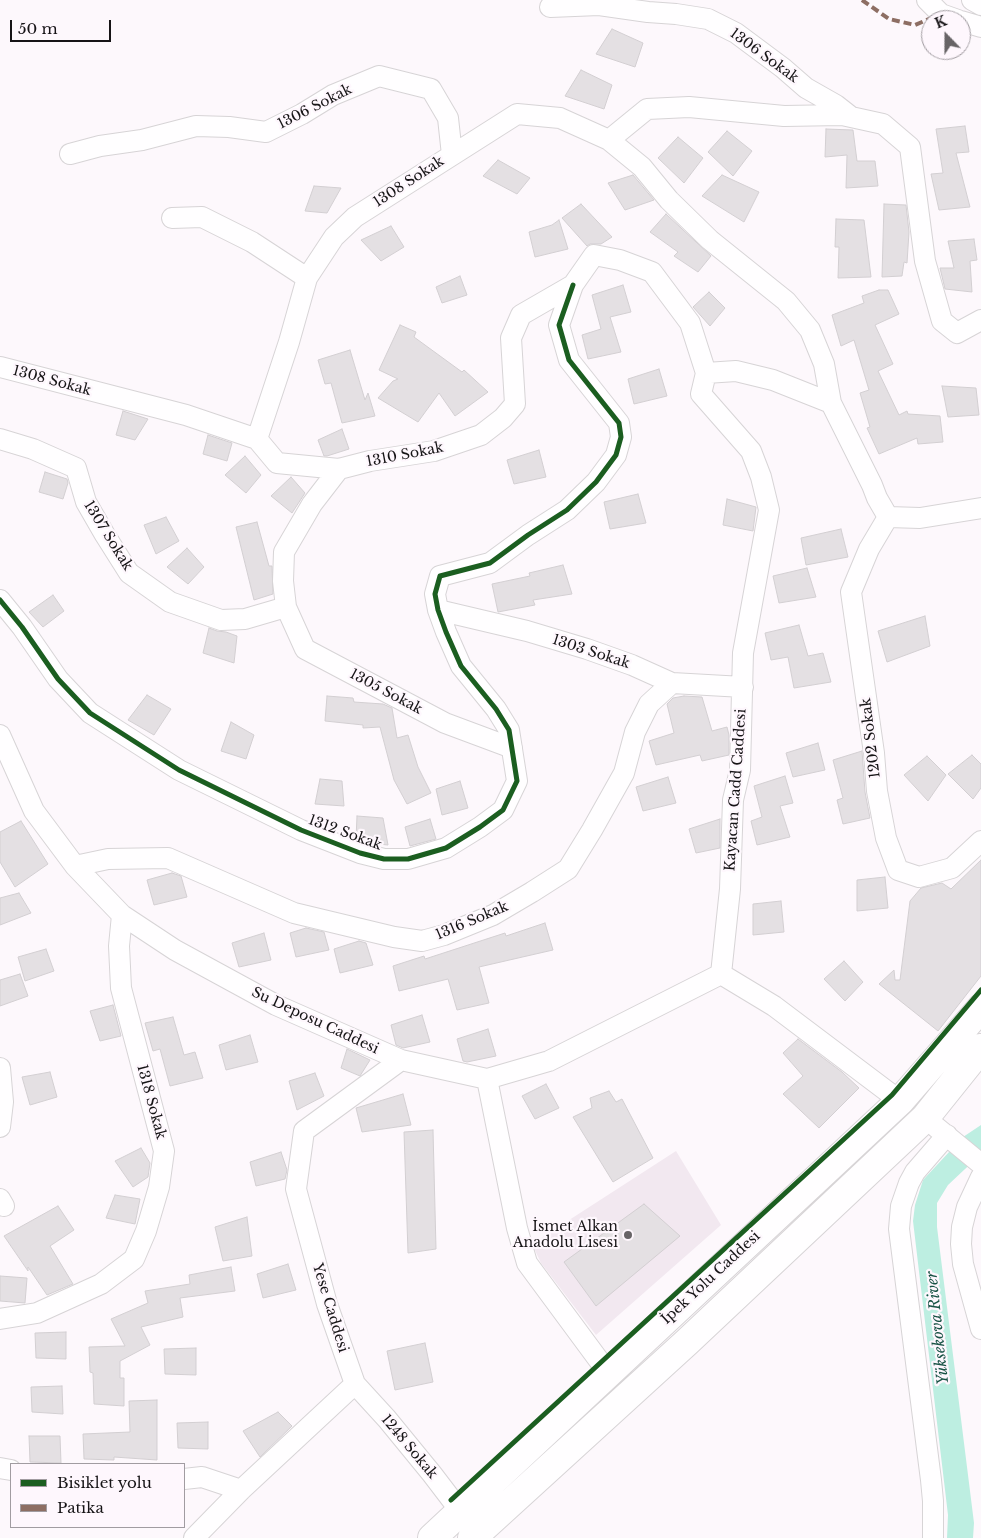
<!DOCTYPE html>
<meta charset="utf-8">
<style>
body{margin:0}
#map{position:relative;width:981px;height:1538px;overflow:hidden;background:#fdf8fc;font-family:"Libre Baskerville",serif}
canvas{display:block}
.legend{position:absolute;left:10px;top:1463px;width:175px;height:65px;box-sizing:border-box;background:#fef7fd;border:1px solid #a19ca1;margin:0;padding:6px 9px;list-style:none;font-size:15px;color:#161416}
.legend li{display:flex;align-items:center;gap:10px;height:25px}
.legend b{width:25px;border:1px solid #a19ca1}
.north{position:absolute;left:921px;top:10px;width:50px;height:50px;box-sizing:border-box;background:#fef7fd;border:1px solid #a19ca1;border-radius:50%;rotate:338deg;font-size:14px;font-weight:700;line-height:20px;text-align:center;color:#161416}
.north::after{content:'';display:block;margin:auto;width:18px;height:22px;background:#676466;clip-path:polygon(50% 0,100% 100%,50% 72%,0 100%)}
.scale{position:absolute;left:10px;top:20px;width:101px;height:22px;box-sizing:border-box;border:2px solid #161416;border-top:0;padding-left:6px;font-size:15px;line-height:18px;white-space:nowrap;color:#161416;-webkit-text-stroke:4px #fef7fd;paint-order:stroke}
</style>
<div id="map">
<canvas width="981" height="1538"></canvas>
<ul class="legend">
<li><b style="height:6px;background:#1b5e20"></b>Bisiklet yolu</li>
<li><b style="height:6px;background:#8d6e63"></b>Patika</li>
</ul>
<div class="north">K</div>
<div class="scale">50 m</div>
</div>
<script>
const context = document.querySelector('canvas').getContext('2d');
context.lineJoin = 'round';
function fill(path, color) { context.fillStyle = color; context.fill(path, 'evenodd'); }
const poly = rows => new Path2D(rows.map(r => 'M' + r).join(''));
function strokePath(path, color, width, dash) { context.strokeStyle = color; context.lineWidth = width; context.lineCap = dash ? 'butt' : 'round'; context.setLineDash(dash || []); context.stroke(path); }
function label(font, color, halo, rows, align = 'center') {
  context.font = font + ' "Libre Baskerville",serif'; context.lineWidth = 4.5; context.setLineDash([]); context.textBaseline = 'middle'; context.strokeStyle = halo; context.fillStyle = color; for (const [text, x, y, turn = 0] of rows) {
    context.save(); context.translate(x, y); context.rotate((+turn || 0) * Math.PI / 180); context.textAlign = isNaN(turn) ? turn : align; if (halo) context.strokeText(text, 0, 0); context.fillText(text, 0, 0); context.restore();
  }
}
const built = poly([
 [676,1151,721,1225,596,1335,541,1263,532,1244]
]);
const water = poly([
 [981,1125,981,1154,948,1185,937,1203,937,1227,974,1523,973,1538,947,1538,948,1515,913,1221,915,1205,923,1180,963,1137]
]);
const building = poly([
 [612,29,643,43,635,67,596,54,612,29],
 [581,70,612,85,604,109,565,96,581,70],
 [965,126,969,152,956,153,970,207,939,210,931,174,943,173,936,129,965,126],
 [826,129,853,130,857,161,875,161,878,186,846,188,847,155,825,157,826,129],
 [727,131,752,151,733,176,708,152,727,131],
 [678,137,703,158,684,183,658,158,678,137],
 [498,160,530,178,517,194,483,176,498,160],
 [633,175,654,200,625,210,608,183,633,175],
 [722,175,759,192,744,222,702,196,722,175],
 [314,186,341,188,327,213,305,211,314,186],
 [581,204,612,237,601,244,590,244,587,246,562,218,581,204],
 [884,204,906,205,909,232,907,263,904,262,902,276,882,277,884,204],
 [666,214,711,256,698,272,674,256,678,252,650,232,666,214],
 [836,219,864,220,871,277,838,278,839,247,835,247,836,219],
 [559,220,568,249,535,257,529,232,552,225,559,220],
 [391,226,404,247,381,261,361,240,391,226],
 [974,239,977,260,970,261,972,292,945,289,940,268,954,268,948,241,974,239],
 [460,276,467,295,442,303,436,287,460,276],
 [623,285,631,312,610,317,621,352,588,359,582,335,601,329,592,295,623,285],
 [879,290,888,290,899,314,875,325,893,364,878,371,899,415,907,411,908,414,940,416,943,442,918,444,917,438,879,454,867,428,870,427,860,393,869,390,854,340,841,346,832,315,864,303,862,296,879,290],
 [709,292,725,308,710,326,693,307,709,292],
 [400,325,416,332,414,337,462,372,464,370,488,392,455,416,439,393,418,422,378,398,393,381,398,379,379,370,400,325],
 [350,350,365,400,368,393,375,416,342,423,331,383,325,384,318,360,350,350],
 [659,369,667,396,634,404,628,379,659,369],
 [942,386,976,388,979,415,948,417,942,386],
 [123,411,148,419,135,440,116,435,123,411],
 [342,429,349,449,327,456,324,456,318,440,342,429],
 [208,435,232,443,227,461,203,454,208,435],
 [539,450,546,477,514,484,507,460,539,450],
 [245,456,261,475,246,493,225,475,245,456],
 [45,472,67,479,68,483,63,499,39,492,45,472],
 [291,477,305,493,292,513,271,496,291,477],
 [638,494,646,523,610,529,604,502,638,494],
 [727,499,756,507,753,531,723,525,727,499],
 [166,517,179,541,156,554,144,525,166,517],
 [257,522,269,566,272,566,273,594,254,600,236,527,257,522],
 [841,529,848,557,806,565,801,538,841,529],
 [187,548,204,567,188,584,167,567,187,548],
 [563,565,572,594,533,600,535,605,498,612,492,584,530,576,529,573,563,565],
 [807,568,816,597,779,603,773,576,807,568],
 [53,595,64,611,43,627,29,612,53,595],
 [925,616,930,646,887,662,878,631,925,616],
 [799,625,808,656,823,653,831,682,794,688,788,657,771,660,765,633,799,625],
 [209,628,217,631,226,632,237,636,234,663,203,653,209,628],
 [147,695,171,709,154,735,128,720,147,695],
 [327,696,353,698,354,702,383,704,392,708,397,738,408,735,418,767,431,793,407,804,394,780,380,727,363,728,363,725,325,721,327,696],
 [684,696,702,697,712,731,727,727,729,735,729,755,702,761,700,755,656,765,649,741,674,733,667,704,673,698,684,696],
 [231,722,254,735,246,759,221,751,231,722],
 [818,743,825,770,793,777,786,753,818,743],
 [862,751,865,792,870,818,843,824,837,800,843,798,833,760,862,751],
 [972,755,981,764,981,788,973,799,948,774,972,755],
 [927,756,946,775,928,801,904,775,927,756],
 [785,776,793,803,780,806,790,837,757,845,751,821,762,817,754,786,785,776],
 [668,777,676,803,643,811,636,787,668,777],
 [320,779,342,781,344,806,315,804,320,779],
 [460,781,468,808,442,815,436,789,460,781],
 [357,816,383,818,388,845,368,843,356,839,357,816],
 [430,819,436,839,410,846,405,827,430,819],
 [720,819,720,848,696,853,689,829,720,819],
 [21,821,48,864,15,887,0,862,0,832,21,821],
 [981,860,981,976,938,1031,879,984,894,970,895,980,900,980,910,901,921,888,942,883,951,889,981,860],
 [172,873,181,876,187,897,154,905,147,880,172,873],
 [885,877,888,908,857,911,857,880,885,877],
 [19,893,31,913,0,925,0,898,19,893],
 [781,901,784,932,753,935,753,904,781,901],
 [545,923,553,950,479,967,489,1003,457,1010,448,979,399,991,393,966,424,956,425,959,505,933,506,936,545,923],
 [306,928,324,932,329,950,296,957,290,933,306,928],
 [264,933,271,960,239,967,232,943,264,933],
 [359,941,366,943,373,965,340,973,334,949,359,941],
 [46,949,54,971,25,981,18,957,46,949],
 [844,961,863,982,845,1001,824,979,844,961],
 [20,974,28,996,0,1006,0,980,20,974],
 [113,1005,121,1036,100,1041,90,1011,113,1005],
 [422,1015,430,1042,403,1048,396,1045,391,1025,422,1015],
 [173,1017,184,1055,195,1052,203,1078,170,1086,160,1049,153,1051,145,1023,173,1017],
 [488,1029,496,1056,467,1062,463,1061,457,1039,488,1029],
 [250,1035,258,1062,226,1070,219,1045,250,1035],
 [798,1039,842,1072,859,1088,819,1128,783,1094,803,1076,783,1053,798,1039],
 [347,1049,370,1060,360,1076,341,1068,347,1049],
 [50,1072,57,1097,30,1105,22,1077,50,1072],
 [315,1073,324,1096,297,1110,289,1081,315,1073],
 [546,1084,559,1108,535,1119,522,1096,546,1084],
 [609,1091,616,1102,622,1099,653,1158,613,1182,573,1117,592,1108,590,1098,609,1091],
 [403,1094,411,1125,362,1132,356,1108,403,1094],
 [433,1130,436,1249,408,1253,404,1132,433,1130],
 [141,1148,150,1163,148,1177,133,1187,115,1161,141,1148],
 [281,1152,287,1170,285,1179,256,1186,250,1162,281,1152],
 [115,1195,140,1199,135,1224,106,1218,115,1195],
 [644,1204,680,1236,596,1306,564,1262,644,1204],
 [58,1206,74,1230,50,1246,73,1284,47,1295,28,1267,28,1271,4,1236,58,1206],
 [247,1217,252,1256,223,1261,215,1227,247,1217],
 [288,1264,296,1290,263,1298,257,1274,288,1264],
 [231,1267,235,1291,180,1298,183,1317,141,1327,150,1345,120,1361,120,1378,124,1378,124,1406,94,1404,93,1373,90,1372,89,1347,125,1346,111,1319,148,1303,145,1291,190,1284,189,1275,231,1267],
 [0,1276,27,1278,25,1303,0,1301,0,1276],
 [66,1332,66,1359,36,1358,35,1333,66,1332],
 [425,1343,433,1382,395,1390,387,1351,425,1343],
 [196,1348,196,1375,165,1374,164,1349,196,1348],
 [62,1386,63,1414,32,1412,31,1387,62,1386],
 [157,1400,157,1460,114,1457,114,1460,84,1459,83,1434,130,1432,129,1401,157,1400],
 [278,1412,292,1426,260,1457,243,1431,278,1412],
 [208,1422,208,1449,178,1448,177,1423,208,1422],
 [29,1436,60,1436,61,1463,30,1462,29,1436]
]);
const minor = poly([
 [927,0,941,14,958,20],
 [972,0,981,5],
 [550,7,599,5,648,12,676,14,708,19,736,33,783,68,806,88,836,105,850,116],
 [961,21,981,27],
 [609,140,647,109,689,107,784,116,842,115,883,124,910,147,925,261,942,321,957,333,981,320],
 [70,154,100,146,142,140,196,126,229,127,266,132,302,114,333,95,379,76,431,89,448,118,452,155],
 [172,218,202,217,252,242,307,278],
 [0,367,186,415,257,439],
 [0,439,33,449,76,468,86,502,105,535,129,573,170,602,221,620,245,619,286,607],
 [257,439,289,342,307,278,334,237,355,217,517,114,560,118,609,140,642,167,669,200,710,240,786,301,810,330,824,364,831,403],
 [257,439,277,463,339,469,370,461,434,451,481,435,503,418,515,404,511,338,521,315,573,285,594,255,620,260,652,272,690,323,706,373],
 [339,469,312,504,284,552,283,581,286,607,305,649,445,723,512,748],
 [888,517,869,549,851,592,874,753,877,791,886,838,898,870,919,877,952,868,981,841],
 [0,600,22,627,58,679,90,713,179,770,301,830,360,853,384,859,408,859,446,848,480,827,503,810,517,781,509,730,496,709,461,666,446,632,438,610,435,594,440,576,490,563,528,535,567,510,596,482,616,455,621,437,619,423,569,360,559,325,573,285],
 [438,610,527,631,587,649,632,665,672,683,743,687],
 [0,735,34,811,75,866,122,915,175,950,276,1005,401,1060,487,1079,549,1061,721,974],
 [75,866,108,859,168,858,294,913,394,937,422,941,444,935,493,915,532,892,568,869,592,830,624,773,635,732,649,704,672,683],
 [401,1060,304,1131,296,1189,327,1304,355,1384,387,1419,432,1474,461,1512],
 [0,1068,3,1102,0,1127],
 [487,1079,517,1228,527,1263,609,1374],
 [900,1101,774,1006,721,974,730,889,733,800,740,770,743,653,769,510,761,477,751,451,701,394,706,373,736,371,773,380,831,403,872,485,877,498,888,517,920,518,981,508],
 [936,1127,981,1164],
 [981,1177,967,1207,962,1227,961,1244,963,1264,981,1329],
 [0,1199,4,1206],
 [0,1319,37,1313,101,1284,134,1259,146,1231,159,1187,164,1151,121,988,119,946,122,915],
 [0,1468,11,1470],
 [184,1479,202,1477,241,1490],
 [194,1538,241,1490,355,1384],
 [933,1538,933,1501,931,1480,899,1229,901,1206,909,1183,915,1172,947,1135]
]);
const highway = poly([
 [432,1538,900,1101,981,1008],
 [472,1538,687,1342,925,1118,981,1048]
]);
const quiet = poly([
 [862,0,889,19,915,25,941,14]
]);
const cycleway = poly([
 [0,600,22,627,58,679,90,713,179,770,301,830,360,853,384,859,408,859,446,848,480,827,503,810,517,781,509,730,496,709,461,666,446,632,438,610,435,594,440,576,490,563,528,535,567,510,596,482,616,455,621,437,619,423,569,360,559,325,573,285],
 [451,1500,892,1095,981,990]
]);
const markers = [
 [628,1235,5,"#676466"]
];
const streetNames = [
 ["1306 Sokak",764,56,36],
 ["1306 Sokak",315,107,-27],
 ["1308 Sokak",409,182,-33],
 ["1308 Sokak",52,381,15],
 ["1310 Sokak",405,455,-11],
 ["1307 Sokak",108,536,58],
 ["1303 Sokak",591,652,18],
 ["1305 Sokak",386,692,28],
 ["1202 Sokak",871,738,-97],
 ["Kayacan Cadd Caddesi",736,790,-86],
 ["1312 Sokak",345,833,20],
 ["1316 Sokak",472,921,-23],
 ["Su Deposu Caddesi",315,1021,25],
 ["1318 Sokak",151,1102,75],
 ["İpek Yolu Caddesi",711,1278,-43],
 ["Yese Caddesi",330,1308,73],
 ["1248 Sokak",409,1447,50]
];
const poiNames = [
 ["İsmet Alkan",618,1227],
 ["Anadolu Lisesi",618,1243]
];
const waterNames = [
 ["Yüksekova River",938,1328,-96]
];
fill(built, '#f2e8f0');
fill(water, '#bdeee1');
fill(building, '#e4e0e3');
strokePath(building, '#d3cfd2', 1);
strokePath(minor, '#d7d4d6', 22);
strokePath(highway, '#d7d4d6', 30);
strokePath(minor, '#fffeff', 20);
strokePath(highway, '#fffeff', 28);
strokePath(quiet, '#8d6e63', 4, [8, 4]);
strokePath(cycleway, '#1b5e20', 5);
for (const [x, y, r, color] of markers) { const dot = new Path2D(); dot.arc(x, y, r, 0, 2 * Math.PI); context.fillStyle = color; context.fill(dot); strokePath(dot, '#fef7fd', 2); }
label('14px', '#161416', '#fef7fd', streetNames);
label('14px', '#161416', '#fef7fd', poiNames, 'right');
label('italic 15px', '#185345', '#fef7fd', waterNames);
</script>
